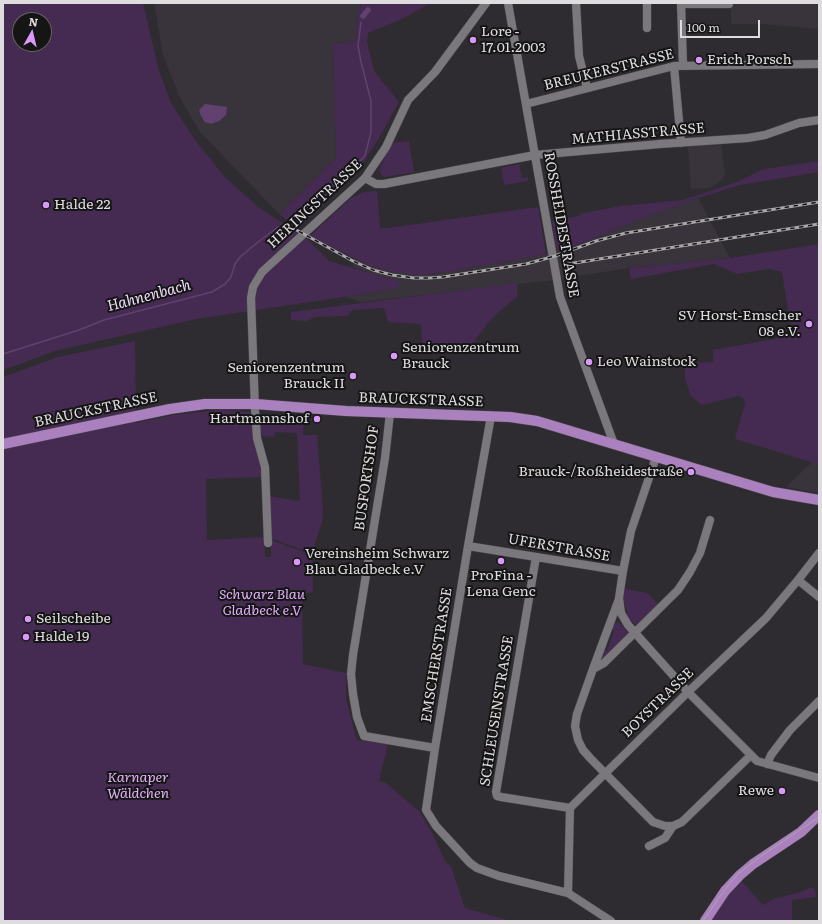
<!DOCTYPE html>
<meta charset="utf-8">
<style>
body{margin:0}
#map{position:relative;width:822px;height:924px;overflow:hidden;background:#2e2c30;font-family:Literata,serif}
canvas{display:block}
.frame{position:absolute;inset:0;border:4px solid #dedcdf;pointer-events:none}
.north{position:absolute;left:12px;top:12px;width:40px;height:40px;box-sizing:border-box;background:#161516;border:1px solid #666566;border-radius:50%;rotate:8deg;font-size:11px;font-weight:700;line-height:16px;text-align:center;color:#dedcdf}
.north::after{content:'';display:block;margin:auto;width:14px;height:18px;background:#d99af7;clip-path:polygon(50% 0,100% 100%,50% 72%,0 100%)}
.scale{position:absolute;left:680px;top:20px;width:80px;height:18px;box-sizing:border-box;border:2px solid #dedcdf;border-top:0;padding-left:5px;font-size:12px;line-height:14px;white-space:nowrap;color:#dedcdf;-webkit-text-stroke:3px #161516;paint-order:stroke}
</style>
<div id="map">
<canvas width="822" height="924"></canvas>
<div class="frame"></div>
<div class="north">N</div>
<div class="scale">100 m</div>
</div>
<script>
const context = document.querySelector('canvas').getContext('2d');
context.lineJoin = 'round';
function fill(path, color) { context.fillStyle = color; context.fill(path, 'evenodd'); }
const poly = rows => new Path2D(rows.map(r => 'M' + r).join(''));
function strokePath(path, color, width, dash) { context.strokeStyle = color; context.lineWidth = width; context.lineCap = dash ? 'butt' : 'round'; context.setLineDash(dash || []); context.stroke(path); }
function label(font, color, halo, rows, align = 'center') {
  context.font = font + ' Literata,serif'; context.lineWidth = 4; context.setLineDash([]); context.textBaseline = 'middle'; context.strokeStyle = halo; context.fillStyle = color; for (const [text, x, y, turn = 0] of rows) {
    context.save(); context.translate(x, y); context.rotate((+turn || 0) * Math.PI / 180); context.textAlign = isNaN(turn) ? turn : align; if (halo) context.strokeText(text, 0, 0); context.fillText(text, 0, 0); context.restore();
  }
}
const built = poly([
 [154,3,361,3,360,9,358,13,356,41,333,44,336,158,279,214,200,132,179,96,163,55],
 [731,3,819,3,819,29,760,24,731,24],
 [721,143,725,174,722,180,710,188,691,189,688,146],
 [698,198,730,258,629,268,553,280,362,302,344,297,397,288,398,281,382,277,353,267,354,258,372,267,419,275,454,271,546,254,572,247,633,222],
 [812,462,819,465,819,493,786,487]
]);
const green = poly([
 [3,3,143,3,159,71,171,103,195,140,224,176,258,207,307,239,329,261,398,281,400,286,397,288,344,297,196,319,55,351,3,370],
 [20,20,44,20,44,44,20,44],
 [361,3,430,3,404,18,368,33,367,42,374,71,399,102,375,145,362,164,334,194,299,228,291,223,279,214,336,158,333,44,356,41,358,13,360,9],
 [409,141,414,172,385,177,382,176,379,170,391,143],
 [819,161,819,172,740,185,698,198,633,222,572,247,557,251,552,221,579,216,579,214,620,206,683,200,737,182,764,169],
 [519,164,522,178,528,177,528,181,504,185,501,168],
 [377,191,380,225,379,228,388,228,538,207,546,254,454,271,419,275,392,272,372,267,310,236,351,198,364,192],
 [819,244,819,460,818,464,735,439,745,404,744,399,739,396,702,405,691,396,685,379,685,363,713,362,713,350,792,336,782,272,769,269,737,274,714,264,631,279,629,268,730,258],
 [518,283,517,297,500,311,488,323,472,344,422,343,421,324,388,322,384,308,352,310,348,316,315,317,307,321,291,320,291,312],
 [135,341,136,423,173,415,221,410,249,412,252,414,262,477,206,479,207,540,264,537,265,557,271,557,271,540,312,555,313,592,302,594,303,664,346,673,346,699,356,737,357,740,388,744,379,781,386,783,420,812,432,833,445,861,451,867,465,908,511,921,3,921,3,377,58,357],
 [261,414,291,415,304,418,303,435,317,435,323,509,322,522,312,553,270,538,269,496,300,501,297,433,275,432,274,437,262,436,260,427],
 [625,589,648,593,658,604,636,625,629,619,623,598],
 [619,622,629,634,602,660,600,659,603,650,607,651,614,631,611,629,613,624],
 [738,877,763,905,774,899,801,892,812,887,815,890,816,897,792,900,792,921,705,921]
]);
const water = poly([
 [205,104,227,107,226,115,219,121,211,124,205,122,201,116,199,110]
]);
const stream = poly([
 [356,165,365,156,371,132,371,101,361,62,358,46,361,22],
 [295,217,321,196,349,172],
 [3,354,79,330,104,320,212,292,225,284,231,277,235,264,240,257,258,242,278,227]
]);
const canal = poly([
 [363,16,368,10]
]);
const minor = poly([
 [508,3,560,297,614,444],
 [576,3,579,56,587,88],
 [681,3,683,65],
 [681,4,729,4],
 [647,28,647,3],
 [674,66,681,143],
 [526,104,674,66,819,64],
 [365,178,376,184,384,184,535,155,660,144,748,138,765,135,799,123,819,120],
 [390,413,385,458,353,655,351,674,353,694,357,717,364,736,435,748],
 [491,416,468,546,435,748,426,810,436,826,470,863,477,868,499,876,568,893,611,921],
 [268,543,265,467,257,438,255,410,251,298,253,287,262,272,365,178,386,147,408,100,435,72,486,3],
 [468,546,623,571,631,531,656,457],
 [536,557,496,792,497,796,501,797,570,808],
 [623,571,619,598,621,613,628,625,688,692,757,761,819,778],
 [798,580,819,597],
 [619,599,593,669,604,663,678,590,690,572,700,553,710,520],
 [593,669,577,714,575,726,578,740,583,750,591,759,653,822,665,826,673,826,682,822,750,756],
 [767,764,771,755,790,730,819,701],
 [649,846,665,838,673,826],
 [568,893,570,808,688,692,766,618,798,580,819,553]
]);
const major = poly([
 [3,444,170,409,205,404,255,404,346,411,510,417,537,421,773,492,819,500],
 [705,921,725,891,740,875,753,864,801,832,819,815]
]);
const tram = poly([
 [703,921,723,892,738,874,757,859,819,817]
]);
const rail = poly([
 [291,227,353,261,373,270,392,275,414,278,429,278,443,277,526,264,555,256,596,241,626,233,819,202],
 [568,264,819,224]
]);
const markers = [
 [473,40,4,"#d99af7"],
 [699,60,4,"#d99af7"],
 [46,205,4,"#d99af7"],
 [809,324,4,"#d99af7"],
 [394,356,4,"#d99af7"],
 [589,362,4,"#d99af7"],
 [353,376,4,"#d99af7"],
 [317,419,4,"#d99af7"],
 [691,472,4,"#d99af7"],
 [501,561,4,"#d99af7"],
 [297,562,4,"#d99af7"],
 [28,619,4,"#d99af7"],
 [26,637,4,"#d99af7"],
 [782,791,4,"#d99af7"]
];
const poiNames = [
 ["Lore -",481,32],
 ["17.01.2003",481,48],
 ["Erich Porsch",707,60],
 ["Halde 22",54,205],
 ["SV Horst-Emscher",801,316,"right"],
 ["08 e.V.",801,332,"right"],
 ["Seniorenzentrum",402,348],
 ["Brauck",402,364],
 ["Leo Wainstock",597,362],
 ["Seniorenzentrum",345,368,"right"],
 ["Brauck II",345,384,"right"],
 ["Hartmannshof",309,419,"right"],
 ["Brauck-/Roßheidestraße",683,472,"right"],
 ["Vereinsheim Schwarz",305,554],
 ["Blau Gladbeck e.V",305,570],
 ["ProFina -",501,576,"center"],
 ["Lena Genc",501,592,"center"],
 ["Seilscheibe",36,619],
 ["Halde 19",34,637],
 ["Rewe",774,791,"right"]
];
const streetNames = [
 ["BREUKERSTRASSE",609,70,-14],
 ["MATHIASSTRASSE",638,134,-5],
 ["HERINGSTRASSE",315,204,-43],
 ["ROSSHEIDESTRASSE",561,225,80],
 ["BRAUCKSTRASSE",421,400,2],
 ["BRAUCKSTRASSE",96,410,-12],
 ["BUSFORTSHOF",367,478,-82],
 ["UFERSTRASSE",559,548,10],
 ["EMSCHERSTRASSE",437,655,-81],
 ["BOYSTRASSE",658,703,-44],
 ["SCHLEUSENSTRASSE",497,711,-81]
];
const parkNames = [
 ["Schwarz Blau",262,595],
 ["Gladbeck e.V",262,611],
 ["Karnaper",138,778],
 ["Wäldchen",138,794]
];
const waterNames = [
 ["Hahnenbach",149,296,-15]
];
fill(built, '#39333c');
fill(green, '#452b51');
fill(water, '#604170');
strokePath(stream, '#604170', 1.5);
strokePath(canal, '#604170', 5.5);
strokePath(minor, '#4a484c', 9);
strokePath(major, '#4a484c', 11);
strokePath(minor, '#7b787d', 8);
strokePath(major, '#aa80be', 10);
strokePath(tram, '#a9a7aa', 1);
strokePath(rail, '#a9a7aa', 3);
strokePath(rail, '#161516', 1.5, [4.5]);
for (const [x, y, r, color] of markers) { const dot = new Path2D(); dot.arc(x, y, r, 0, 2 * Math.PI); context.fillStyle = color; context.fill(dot); strokePath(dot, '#161516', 1.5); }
label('14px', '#dedcdf', '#161516', poiNames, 'left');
label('14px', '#dedcdf', '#161516', streetNames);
label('italic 14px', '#e1affa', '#161516', parkNames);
label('italic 15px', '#eedbf9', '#161516', waterNames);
</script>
